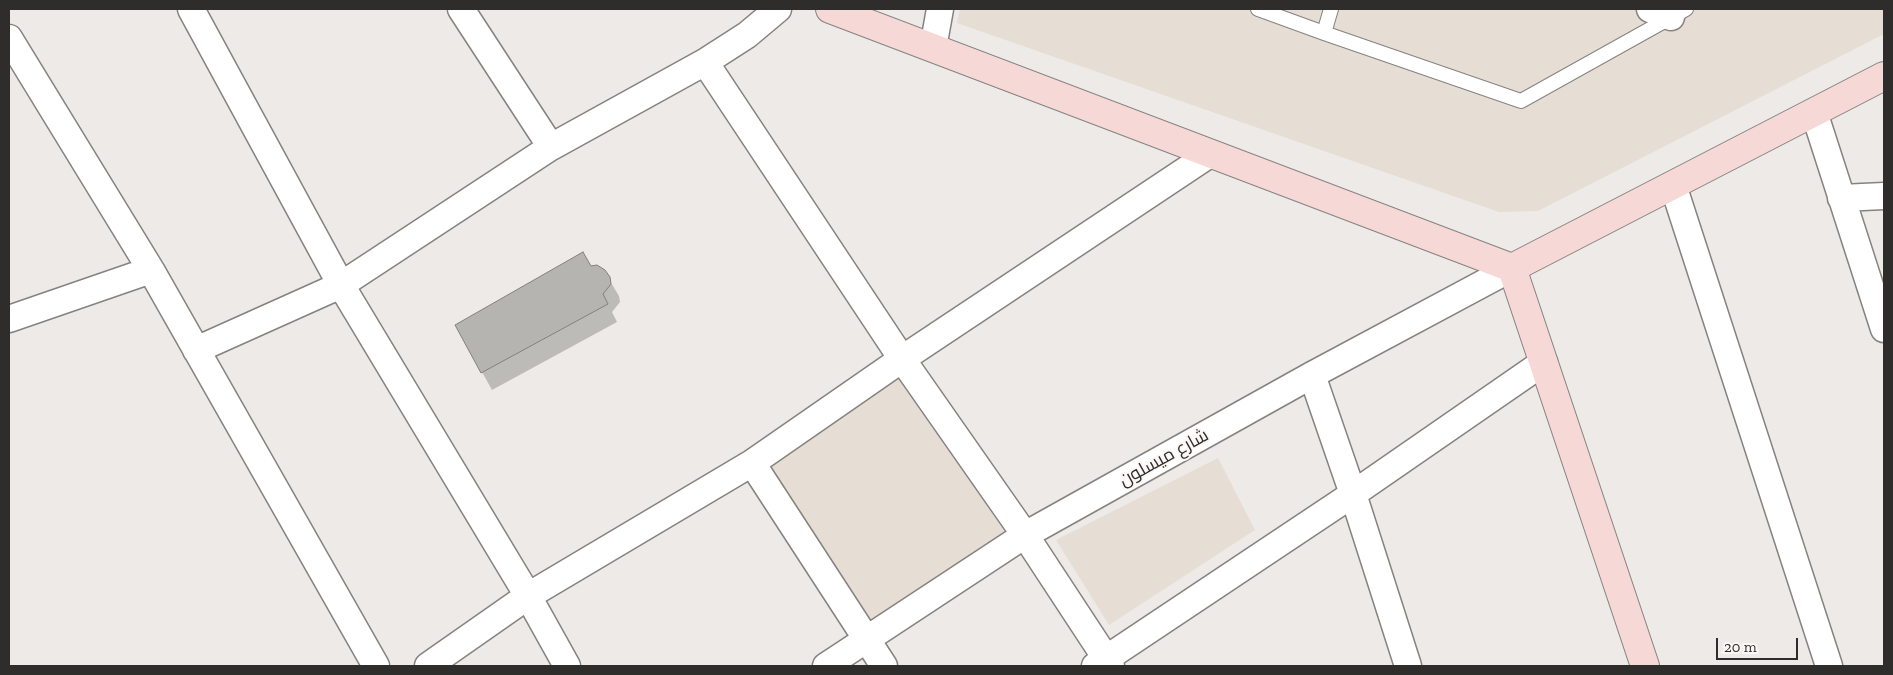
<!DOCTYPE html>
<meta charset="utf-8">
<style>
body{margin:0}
#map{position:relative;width:1893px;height:675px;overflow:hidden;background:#edeae7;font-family:"Zilla Slab",serif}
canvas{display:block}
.frame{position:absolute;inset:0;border:10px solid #2e2d2b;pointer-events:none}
.scale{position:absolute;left:1716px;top:638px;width:82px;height:22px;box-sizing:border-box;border:2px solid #2e2d2b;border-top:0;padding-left:6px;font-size:15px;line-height:18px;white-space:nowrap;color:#2e2d2b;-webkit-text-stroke:4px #faf7f4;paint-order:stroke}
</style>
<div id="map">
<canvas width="1893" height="675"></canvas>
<div class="frame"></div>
<div class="scale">20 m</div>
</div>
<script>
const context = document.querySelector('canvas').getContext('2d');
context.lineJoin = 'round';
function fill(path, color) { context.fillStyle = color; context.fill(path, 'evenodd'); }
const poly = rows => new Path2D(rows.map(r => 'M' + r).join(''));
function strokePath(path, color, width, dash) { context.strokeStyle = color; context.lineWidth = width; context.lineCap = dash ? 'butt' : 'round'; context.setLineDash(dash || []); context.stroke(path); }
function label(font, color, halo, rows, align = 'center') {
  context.font = font + ' "Zilla Slab",Cairo,serif'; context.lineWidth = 4; context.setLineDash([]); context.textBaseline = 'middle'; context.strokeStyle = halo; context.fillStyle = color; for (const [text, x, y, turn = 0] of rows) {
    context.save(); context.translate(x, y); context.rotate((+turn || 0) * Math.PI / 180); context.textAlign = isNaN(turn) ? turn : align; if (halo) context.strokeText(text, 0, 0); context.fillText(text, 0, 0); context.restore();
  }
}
const built = poly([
 [960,9,1884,9,1884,34,1538,211,1499,212,957,23],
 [902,359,1025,535,866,639,752,463],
 [1218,458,1255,530,1109,625,1056,540]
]);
const shadow = poly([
 [590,268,604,271,619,296,620,302,612,312,617,322,492,390,482,372]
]);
const building = poly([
 [583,252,591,266,597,265,605,270,610,277,611,284,603,294,608,304,481,373,455,325,583,252]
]);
const lane = poly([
 [1258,9,1324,33,1521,101,1686,9],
 [1324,33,1331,9]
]);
const street = poly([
 [191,9,341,285,528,596,567,666],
 [461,9,551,147],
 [1650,9,1671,17],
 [9,38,151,270,376,666],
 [933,48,940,9],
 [705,62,902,359,1025,535,1111,666],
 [1814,112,1884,329],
 [1673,185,1829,666],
 [1841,198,1884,196],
 [9,319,151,270],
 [196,350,341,285,551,147,705,62,747,35,778,9],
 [1312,375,1353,494,1408,666],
 [752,463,884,666],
 [428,666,528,596,752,463,902,359,1210,154],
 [826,666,1025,535,1312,375,1512,268],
 [1095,666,1353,494,1544,362]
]);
const secondary = poly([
 [830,9,1512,268,1884,76],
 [1512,268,1645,666]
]);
const streetNames = [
 ["شارع ميسلون",1164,458,-29]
];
fill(built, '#e6ded5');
fill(shadow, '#0003');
fill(building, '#b6b4b0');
strokePath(building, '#82807d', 1);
strokePath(lane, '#858280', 16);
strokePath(street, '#858280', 29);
strokePath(secondary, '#858280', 30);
strokePath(lane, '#fff', 14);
strokePath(street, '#fff', 26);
strokePath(secondary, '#f6d8d7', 28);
label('18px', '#2e2d2b', '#faf7f4', streetNames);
</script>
